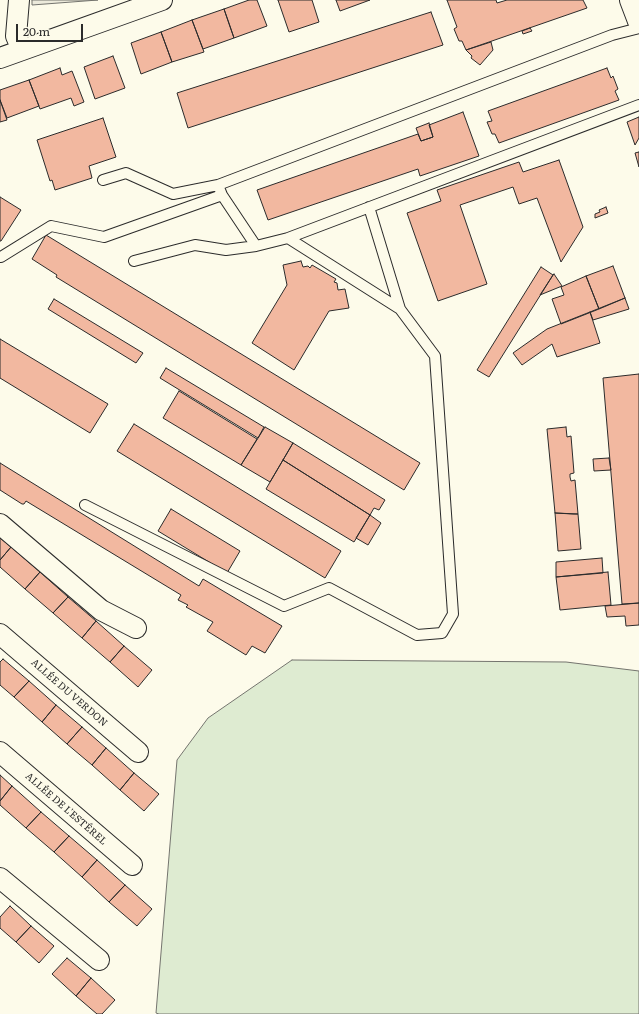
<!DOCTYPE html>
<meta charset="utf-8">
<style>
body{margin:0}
#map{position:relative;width:639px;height:1014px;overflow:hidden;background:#fdfbea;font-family:Literata,serif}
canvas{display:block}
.scale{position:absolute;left:16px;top:24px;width:67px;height:18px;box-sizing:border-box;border:2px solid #2b2b2b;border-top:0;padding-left:5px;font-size:12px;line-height:14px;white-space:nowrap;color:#2b2b2b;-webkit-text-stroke:3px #fdfbea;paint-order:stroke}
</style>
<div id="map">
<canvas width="639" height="1014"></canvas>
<div class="scale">20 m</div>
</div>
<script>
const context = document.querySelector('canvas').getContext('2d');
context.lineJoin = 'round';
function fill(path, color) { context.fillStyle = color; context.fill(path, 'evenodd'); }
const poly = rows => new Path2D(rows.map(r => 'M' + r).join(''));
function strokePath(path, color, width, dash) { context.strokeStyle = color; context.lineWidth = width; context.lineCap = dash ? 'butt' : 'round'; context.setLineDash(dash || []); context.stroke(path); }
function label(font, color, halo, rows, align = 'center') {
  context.font = font + ' Literata,serif'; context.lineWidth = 3; context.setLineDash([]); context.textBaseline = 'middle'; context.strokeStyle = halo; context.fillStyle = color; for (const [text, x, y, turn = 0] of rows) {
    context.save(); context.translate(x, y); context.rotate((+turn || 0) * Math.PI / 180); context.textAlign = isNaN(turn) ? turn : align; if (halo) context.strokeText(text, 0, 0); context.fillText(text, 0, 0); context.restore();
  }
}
const green = poly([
 [292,660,566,662,639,671,639,1014,159,1014,156,1013,177,760,208,718,292,660]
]);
const parking = poly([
 [32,0,98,0,32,5,32,0]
]);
const building = poly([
 [249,0,257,0,267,26,234,38,224,9,249,0],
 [278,0,312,0,319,22,289,32,278,0],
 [336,0,370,0,340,11,336,0],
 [447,0,496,0,497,3,507,0,583,0,587,8,466,50,462,41,459,41,454,29,457,27,447,0],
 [224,9,234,38,203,49,192,20,224,9],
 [431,12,443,45,188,128,177,93,431,12],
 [192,20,204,52,172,62,161,32,192,20],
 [530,28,532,31,523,34,522,31,530,28],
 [161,32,172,62,141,74,131,43,161,32],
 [491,42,493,50,480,65,471,58,472,56,466,50,491,42],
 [113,56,125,88,95,99,84,67,113,56],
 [60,68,62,75,72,71,84,102,74,106,71,98,40,109,29,80,60,68],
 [607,68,611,78,613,76,618,89,615,91,619,100,499,143,495,134,492,134,487,122,492,121,488,111,607,68],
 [29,80,39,106,7,118,0,100,0,90,29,80],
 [0,100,7,120,0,122,0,100],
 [463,112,479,156,420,176,418,169,268,220,257,190,418,134,421,141,433,137,429,125,463,112],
 [639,117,639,138,635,145,627,122,639,117],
 [103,118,116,157,89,166,92,178,55,190,52,180,50,181,37,140,103,118],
 [429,123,433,137,421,141,416,128,429,123],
 [639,152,639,167,635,153,639,152],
 [559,160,583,227,561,262,537,198,519,204,513,187,460,205,487,284,438,301,407,213,441,201,437,190,519,162,523,172,559,160],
 [0,197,21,210,1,241,0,241,0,197],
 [606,207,608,213,595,218,595,214,600,212,599,210,606,207],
 [46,235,420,463,404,490,56,277,57,275,32,259,46,235],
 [301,261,303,267,308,266,310,268,312,265,336,279,334,282,337,283,338,290,345,289,349,308,329,311,294,370,252,343,287,285,283,265,301,261],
 [613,266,625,298,599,309,586,276,613,266],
 [541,267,553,275,489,377,477,370,541,267],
 [554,274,562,286,540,295,553,275,554,274],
 [586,276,599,309,561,324,552,299,564,295,561,287,586,276],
 [625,298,629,309,593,320,590,312,625,298],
 [54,299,143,353,136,363,48,309,54,299],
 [590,312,600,343,557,357,552,344,522,365,513,353,547,329,590,312],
 [0,339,108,404,90,433,0,378,0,339],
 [166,368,264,427,258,438,160,378,166,368],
 [639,374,639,603,622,604,603,378,639,374],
 [179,391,257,439,241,465,163,418,179,391],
 [134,424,341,551,325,578,117,451,134,424],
 [265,427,293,443,270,482,241,465,265,427],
 [566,427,567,437,571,436,574,473,570,474,570,477,571,481,575,480,578,514,573,514,555,513,547,429,566,427],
 [293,443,385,500,379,510,374,508,370,515,283,460,293,443],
 [609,458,611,470,594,471,593,459,609,458],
 [283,460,370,515,354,542,266,489,283,460],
 [0,463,199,586,203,579,282,626,265,653,252,646,246,655,207,631,213,622,186,607,188,605,178,600,181,595,26,501,24,504,22,504,0,490,0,463],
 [171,509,240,551,227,573,158,531,171,509],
 [555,513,578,514,581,549,558,551,555,513],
 [370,515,381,523,368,545,356,538,370,515],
 [0,538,11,547,0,560,0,538],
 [11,547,40,572,25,589,0,567,0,560,11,547],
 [602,558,603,573,556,577,556,562,602,558],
 [40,572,68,597,53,613,25,589,40,572],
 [608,572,611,605,560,610,556,577,608,572],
 [68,597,96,621,82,638,53,613,68,597],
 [639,603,639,625,626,626,625,616,607,617,605,606,639,603],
 [96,621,124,646,110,662,82,638,96,621],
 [124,646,152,670,138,687,110,662,124,646],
 [3,659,29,681,14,697,0,685,0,662,3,659],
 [29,681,56,705,42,722,14,697,29,681],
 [56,705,82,727,67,744,42,722,56,705],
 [82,727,106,748,92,765,67,744,82,727],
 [106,748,134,773,120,790,92,765,106,748],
 [134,773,159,794,144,811,120,790,134,773],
 [0,775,12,786,0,801,0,775],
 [12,786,41,812,26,828,0,805,0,801,12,786],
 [41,812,69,836,54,852,26,828,41,812],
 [69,836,97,860,82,877,54,852,69,836],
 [97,860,125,885,109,902,82,877,97,860],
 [125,885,152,909,137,926,109,902,125,885],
 [10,906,31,926,16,942,0,928,0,917,10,906],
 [31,926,54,946,39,963,16,942,31,926],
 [67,958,91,978,76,996,52,974,67,958],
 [91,978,115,1000,102,1014,97,1014,76,996,91,978]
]);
const lane = poly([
 [103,180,126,173,173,194,218,185],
 [222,195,218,185,612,35,639,28],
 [369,207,400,309],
 [288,238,639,105],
 [0,257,1,257,51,226,104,237,222,195,256,246,288,238,400,309,435,356,453,614,442,633,417,635,329,588,284,606,85,505],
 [134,261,195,245,226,250,256,246]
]);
const street = poly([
 [19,0,16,36,22,50],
 [0,58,162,0],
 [0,524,101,610,136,628],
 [0,634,138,752],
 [0,752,132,865],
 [0,878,99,960]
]);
const secondary = poly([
 [631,0,639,21]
]);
const streetNames = [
 ["ALLÉE DU VERDON",69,693,41],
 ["ALLÉE DE L'ESTÉREL",66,809,41]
];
fill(green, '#deebd1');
strokePath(green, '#74746e', 1);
fill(parking, '#eceadb');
strokePath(parking, '#74746e', 1);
fill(building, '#f2b8a0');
strokePath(building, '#2b2b2b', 1);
strokePath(lane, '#2b2b2b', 12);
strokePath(street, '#2b2b2b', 22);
strokePath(secondary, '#2b2b2b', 24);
strokePath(lane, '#fdfbea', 10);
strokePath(street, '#fdfbea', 20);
strokePath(secondary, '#fdfbea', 22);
label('10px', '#2b2b2b', '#fdfbea', streetNames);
</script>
